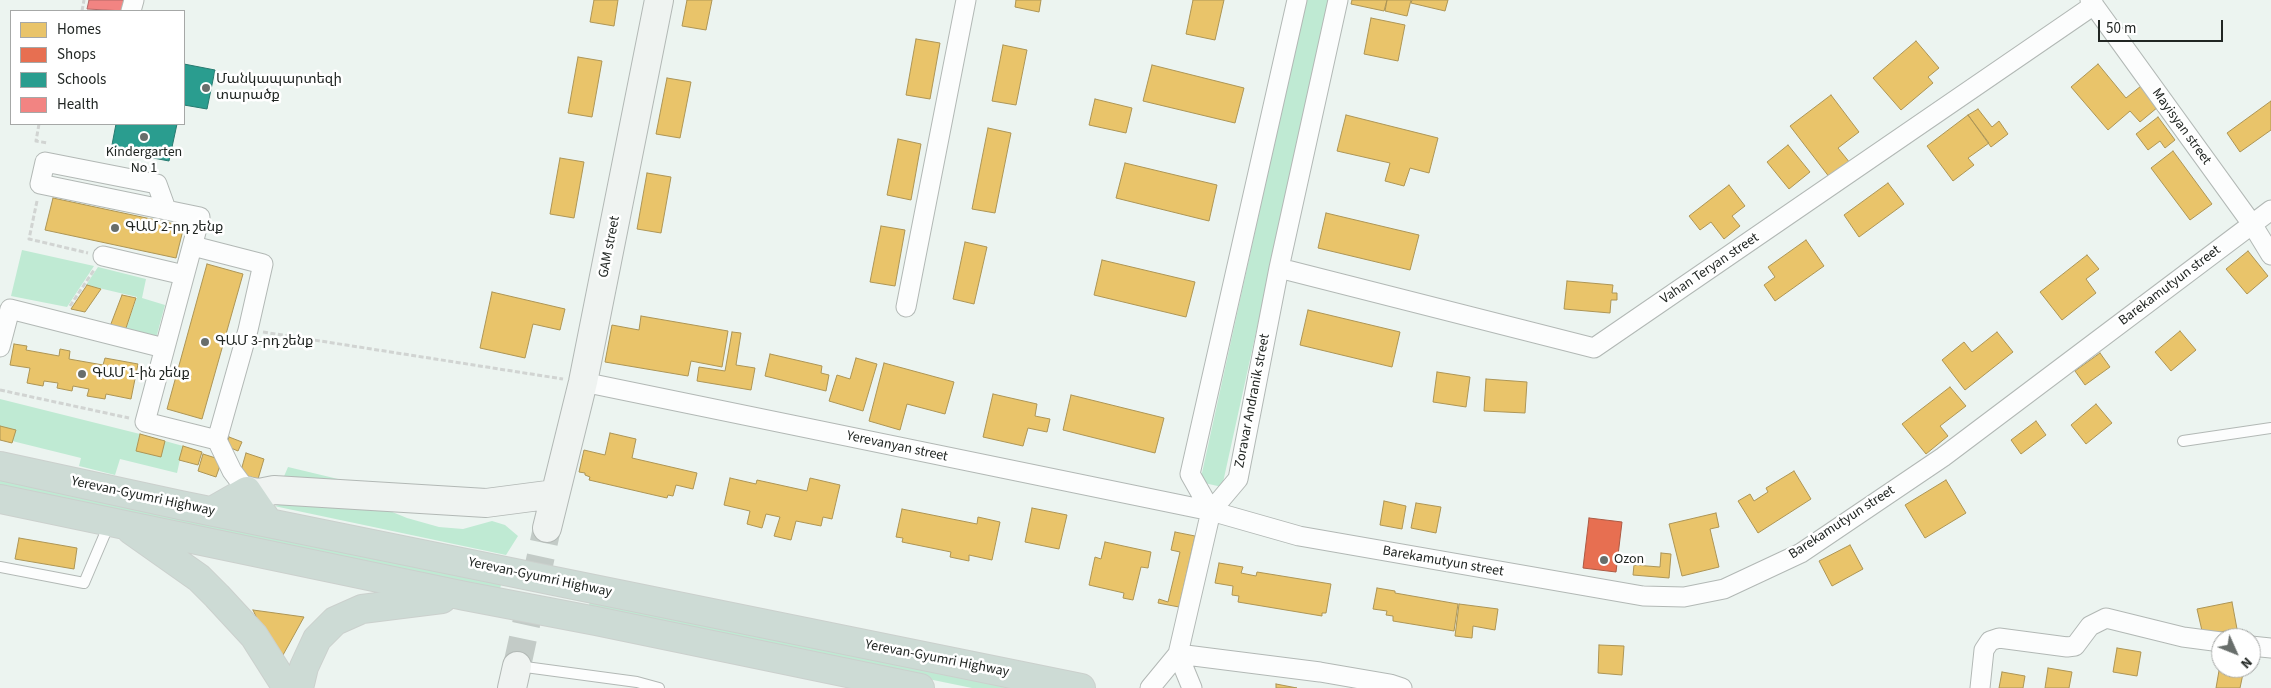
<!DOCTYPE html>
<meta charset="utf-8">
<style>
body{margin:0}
#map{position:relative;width:2271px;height:688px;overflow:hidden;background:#ecf4f0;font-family:"Source Sans 3",sans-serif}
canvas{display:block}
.legend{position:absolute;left:10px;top:10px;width:175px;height:115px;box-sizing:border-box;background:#fff;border:1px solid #a6a8a7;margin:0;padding:6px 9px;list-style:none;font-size:15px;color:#212623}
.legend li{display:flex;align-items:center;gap:10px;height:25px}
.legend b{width:25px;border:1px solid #a6a8a7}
.north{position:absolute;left:2211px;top:628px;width:50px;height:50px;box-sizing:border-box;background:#fff;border:1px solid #a6a8a7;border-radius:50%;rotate:134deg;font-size:14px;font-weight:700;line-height:20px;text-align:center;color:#212623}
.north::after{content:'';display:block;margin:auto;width:18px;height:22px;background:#686e6b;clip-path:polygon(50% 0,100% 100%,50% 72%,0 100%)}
.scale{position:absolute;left:2098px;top:20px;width:125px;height:22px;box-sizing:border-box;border:2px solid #212623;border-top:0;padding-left:6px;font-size:15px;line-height:18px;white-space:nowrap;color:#212623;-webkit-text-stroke:4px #fff;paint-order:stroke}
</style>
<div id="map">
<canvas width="2271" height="688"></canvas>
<ul class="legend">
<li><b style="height:14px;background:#e9c46a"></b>Homes</li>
<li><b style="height:14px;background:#e76f51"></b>Shops</li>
<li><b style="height:14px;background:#2a9d8f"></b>Schools</li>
<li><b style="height:14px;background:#f28482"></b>Health</li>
</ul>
<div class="north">N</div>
<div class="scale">50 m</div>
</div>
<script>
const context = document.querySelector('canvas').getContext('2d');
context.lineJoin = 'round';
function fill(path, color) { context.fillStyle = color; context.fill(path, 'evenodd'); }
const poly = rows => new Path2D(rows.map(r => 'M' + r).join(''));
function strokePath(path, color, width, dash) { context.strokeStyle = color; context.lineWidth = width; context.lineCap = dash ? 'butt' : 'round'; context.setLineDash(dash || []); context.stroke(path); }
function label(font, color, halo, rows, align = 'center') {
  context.font = font + ' "Source Sans 3","Noto Sans Armenian",sans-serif'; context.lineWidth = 5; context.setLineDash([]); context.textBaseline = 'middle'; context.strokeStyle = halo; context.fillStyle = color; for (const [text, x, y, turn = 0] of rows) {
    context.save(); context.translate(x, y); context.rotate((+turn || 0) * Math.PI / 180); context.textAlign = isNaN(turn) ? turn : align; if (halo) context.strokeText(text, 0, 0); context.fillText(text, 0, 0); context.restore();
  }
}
const green = poly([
 [1306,0,1329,0,1222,487,1200,482],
 [22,250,94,266,67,307,11,296],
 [98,267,146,279,142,298,165,305,155,342,124,334,137,297,86,285],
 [0,399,140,434,136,451,165,441,183,446,177,473,120,459,115,475,79,466,81,458,0,438],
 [288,467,388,491,282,481],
 [0,475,502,581,499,593,0,489],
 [296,502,380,507,407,518,439,527,463,529,492,521,505,525,518,536,506,555,274,506],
 [591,597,1033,688,972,688,588,609]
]);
const homes = poly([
 [594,0,618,0,614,26,590,22,594,0],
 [687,0,712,0,706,30,682,26,687,0],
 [1016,0,1041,0,1039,12,1015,7,1016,0],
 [1193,0,1224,0,1215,40,1186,34,1193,0],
 [1352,0,1387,0,1384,11,1351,4,1352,0],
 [1387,0,1411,0,1407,16,1385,11,1387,0],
 [1412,0,1448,0,1445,11,1411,3,1412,0],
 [1371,18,1405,25,1398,61,1364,54,1371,18],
 [916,39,940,43,930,99,906,95,916,39],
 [1916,41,1939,68,1928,77,1933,83,1901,110,1873,78,1916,41],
 [1003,45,1027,50,1016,105,992,101,1003,45],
 [578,57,602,61,592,117,568,113,578,57],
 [2098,64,2126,98,2141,86,2158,107,2140,122,2130,111,2108,130,2071,87,2098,64],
 [1152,65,1244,88,1235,123,1143,101,1152,65],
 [667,78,691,82,680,138,656,134,667,78],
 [1831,95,1859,132,1838,148,1850,163,1830,178,1790,126,1831,95],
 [1095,99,1132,108,1126,133,1089,125,1095,99],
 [2271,101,2271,130,2240,152,2227,133,2271,101],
 [1978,109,1992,127,1999,121,2008,134,1991,147,1968,115,1978,109],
 [1346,115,1438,138,1429,173,1410,168,1404,186,1385,181,1390,163,1337,151,1346,115],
 [1968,115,1989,143,1968,158,1974,165,1953,181,1927,146,1968,115],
 [2158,117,2175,140,2165,148,2160,141,2148,150,2136,134,2158,117],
 [988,128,1011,133,995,213,972,209,988,128],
 [898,139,921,144,911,200,887,195,898,139],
 [1788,145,1810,172,1789,189,1767,162,1788,145],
 [2173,151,2212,204,2190,220,2151,168,2173,151],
 [560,158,584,162,574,218,550,214,560,158],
 [1125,163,1217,185,1209,221,1116,198,1125,163],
 [647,173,671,177,661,233,637,229,647,173],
 [1888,183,1904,204,1859,237,1844,215,1888,183],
 [1729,185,1745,206,1732,216,1740,226,1724,239,1711,222,1700,230,1689,216,1729,185],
 [53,198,184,226,176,258,45,230,53,198],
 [1326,213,1419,235,1410,270,1318,248,1326,213],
 [881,226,905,230,895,286,870,282,881,226],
 [1806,240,1824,266,1775,301,1764,285,1775,277,1768,267,1806,240],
 [965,242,987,247,974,304,953,299,965,242],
 [2248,251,2268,276,2247,294,2226,269,2248,251],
 [2087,255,2099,269,2086,279,2096,293,2062,320,2040,292,2087,255],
 [1102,260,1195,282,1186,317,1094,295,1102,260],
 [207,264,243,274,202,419,167,409,207,264],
 [1567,281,1613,285,1612,293,1617,293,1617,300,1611,300,1610,313,1564,309,1567,281],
 [87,285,101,289,85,312,71,309,87,285],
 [492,292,565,309,560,330,533,324,525,358,480,348,492,292],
 [122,295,136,298,124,334,109,329,122,295],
 [1308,310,1400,332,1392,367,1300,345,1308,310],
 [641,316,728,331,722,367,691,361,688,376,605,362,612,325,639,330,641,316],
 [2180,331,2196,350,2171,371,2155,352,2180,331],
 [732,332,741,333,736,365,755,368,751,390,697,381,699,367,725,371,732,332],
 [1997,332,2013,352,1965,390,1942,360,1964,342,1972,352,1997,332],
 [14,344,27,346,26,350,59,356,60,349,70,351,69,359,103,365,105,358,138,364,131,399,106,394,105,399,87,396,89,389,73,386,72,391,57,388,58,383,44,381,43,386,27,383,30,368,10,365,14,344],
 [2100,353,2110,367,2085,385,2075,371,2100,353],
 [770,354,822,366,821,373,829,375,826,391,765,376,770,354],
 [856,358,877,364,863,411,829,401,837,375,850,379,856,358],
 [884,363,954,382,945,414,907,404,900,430,869,421,884,363],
 [1437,372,1470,377,1466,407,1433,402,1437,372],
 [1486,379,1527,382,1525,413,1484,411,1486,379],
 [1950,387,1966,406,1940,426,1948,436,1926,454,1902,424,1950,387],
 [993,394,1037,404,1035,416,1050,419,1047,432,1028,428,1023,446,983,437,993,394],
 [1071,395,1164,418,1155,453,1063,430,1071,395],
 [2096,404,2112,423,2086,444,2071,425,2096,404],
 [2036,421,2046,435,2021,454,2011,440,2036,421],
 [0,426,16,430,12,443,0,440,0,426],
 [610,433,636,439,632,458,697,473,693,489,676,485,673,496,668,495,667,498,589,480,590,477,585,475,585,473,579,472,584,450,605,455,610,433],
 [140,434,165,441,161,457,136,451,140,434],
 [229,437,242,442,238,451,226,446,229,437],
 [183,446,202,452,198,465,179,460,183,446],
 [246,453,264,459,258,479,240,474,246,453],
 [203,454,222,460,216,477,198,471,203,454],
 [1794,471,1811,499,1758,533,1738,501,1750,494,1754,501,1768,492,1766,488,1794,471],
 [730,478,756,484,757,480,807,491,810,478,840,485,832,519,823,517,821,526,796,521,791,540,774,536,780,517,766,514,762,528,747,524,750,511,724,505,730,478],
 [1946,480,1966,513,1925,538,1905,505,1946,480],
 [1384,501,1406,506,1402,529,1380,525,1384,501],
 [1416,503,1441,507,1436,533,1411,528,1416,503],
 [1032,508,1067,515,1059,549,1025,542,1032,508],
 [902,509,977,524,978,517,1000,522,992,560,969,555,969,561,950,557,951,552,902,542,903,538,896,537,902,509],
 [1716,513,1719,527,1710,529,1719,567,1682,576,1669,524,1716,513],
 [1175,532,1195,536,1179,607,1158,603,1159,599,1168,602,1180,552,1171,550,1175,532],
 [19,538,77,548,74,569,15,559,19,538],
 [1105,542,1151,552,1148,568,1141,567,1133,600,1123,598,1124,593,1089,585,1095,557,1101,559,1105,542],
 [1850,545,1863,569,1832,586,1819,561,1850,545],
 [1661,553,1671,554,1669,578,1633,575,1634,565,1660,567,1661,553],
 [1219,563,1243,567,1241,573,1256,576,1257,572,1331,584,1326,613,1322,613,1322,616,1238,602,1239,596,1232,595,1233,586,1215,583,1219,563],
 [1377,588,1395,591,1395,593,1458,604,1454,631,1393,621,1393,616,1386,615,1387,611,1373,609,1377,588],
 [2232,602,2237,629,2203,635,2197,609,2232,602],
 [1459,604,1498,609,1495,630,1473,626,1472,638,1455,636,1459,604],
 [253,610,304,617,278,664,253,610],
 [1599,645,1624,646,1622,675,1598,673,1599,645],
 [2117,648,2141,652,2137,676,2113,672,2117,648],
 [2220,665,2221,668,2244,669,2240,688,2216,688,2220,665],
 [2048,668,2072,672,2069,688,2045,688,2048,668],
 [2002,672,2025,676,2023,688,1999,688,2002,672],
 [1276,684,1297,688,1276,688,1276,684]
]);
const shops = poly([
 [1589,518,1622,522,1616,572,1583,568,1589,518]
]);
const schools = poly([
 [184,64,215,70,207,109,184,105,184,64],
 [116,124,177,124,169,161,111,150,116,124]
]);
const health = poly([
 [89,0,127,0,124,11,87,9,89,0]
]);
const secondaryTunnel = poly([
 [517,666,547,528]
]);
const path = poly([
 [82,11,84,0],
 [39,124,36,141,48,143],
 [37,201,29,239,88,253],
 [70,306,94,270],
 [263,332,563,379],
 [0,390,129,418]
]);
const lane = poly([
 [2183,441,2271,428],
 [0,567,84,583,110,522],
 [518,666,637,682,659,688]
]);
const street = poly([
 [2090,0,2252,224,2271,255],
 [131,11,134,0],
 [166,209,157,184,45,162,40,184,200,217,145,422,217,440],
 [193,246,263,264,248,330,217,440,232,471,247,491],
 [103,256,184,275],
 [1279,268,1594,348,2094,5],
 [906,307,966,0],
 [0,347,10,309,164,348],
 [583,382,1211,511,1299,536,1643,596,1684,597,1724,589,1801,553,1943,457,2271,210],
 [1211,511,1190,474,1297,0],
 [2251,646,2271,648],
 [1178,654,1320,672,1390,684,1402,688],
 [1178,654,1192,688],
 [1150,688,1178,654,1211,511,1238,479,1279,268,1338,0],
 [1980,688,1984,650,1990,641,1999,638,2067,647,2075,646,2090,626,2106,618,2183,637,2221,642]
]);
const secondary = poly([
 [247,491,259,493,274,490,486,503,555,494],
 [547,528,583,382,659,0],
 [512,688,517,666]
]);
const highway = poly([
 [0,466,180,505,1081,688],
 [0,499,465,596,596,621,920,688],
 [212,511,247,491,268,522],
 [131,530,199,578,217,596,254,636,287,688],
 [299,688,304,667,317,639,335,621,362,609,442,599]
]);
const markers = [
 [206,88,5,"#686e6b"],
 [144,137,5,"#686e6b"],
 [115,228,5,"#686e6b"],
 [205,342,5,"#686e6b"],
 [82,374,5,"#686e6b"],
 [1604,560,5,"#686e6b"]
];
const poiNames = [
 ["Մանկապարտեզի",216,80],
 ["տարածք",216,96],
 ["Kindergarten",144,153,"center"],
 ["No 1",144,169,"center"],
 ["ԳԱՄ 2-րդ շենք",125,228],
 ["ԳԱՄ 3-րդ շենք",215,342],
 ["ԳԱՄ 1-ին շենք",92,374],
 ["Ozon",1614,560]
];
const streetNames = [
 ["Mayisyan street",2181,127,54],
 ["GAM street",610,247,-79],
 ["Vahan Teryan street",1710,269,-34],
 ["Barekamutyun street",2170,286,-37],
 ["Zoravar Andranik street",1253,401,-79],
 ["Yerevanyan street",897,447,12],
 ["Yerevan-Gyumri Highway",143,497,12],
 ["Barekamutyun street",1842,523,-33],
 ["Barekamutyun street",1443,562,10],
 ["Yerevan-Gyumri Highway",540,578,12],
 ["Yerevan-Gyumri Highway",937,659,11]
];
fill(green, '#bfead3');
fill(homes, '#e9c46a');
strokePath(homes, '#ad9555', 1);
fill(shops, '#e76f51');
strokePath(shops, '#ac5943', 1);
fill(schools, '#2a9d8f');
strokePath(schools, '#27796f', 1);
fill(health, '#f28482');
strokePath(health, '#b36866', 1);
strokePath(secondaryTunnel, '#c3cbc7', 28, [28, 14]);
strokePath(lane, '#b2b8b5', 12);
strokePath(street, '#b2b8b5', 21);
strokePath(secondary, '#b2b8b5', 30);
strokePath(highway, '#cbd0cd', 30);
strokePath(path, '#d1d4d2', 3, [5, 2.5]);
strokePath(lane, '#fcfdfd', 10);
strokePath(street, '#fcfdfd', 19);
strokePath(secondary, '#eff3f1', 28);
strokePath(highway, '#cddbd5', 28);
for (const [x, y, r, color] of markers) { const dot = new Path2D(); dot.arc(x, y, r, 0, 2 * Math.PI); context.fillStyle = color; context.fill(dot); strokePath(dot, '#fff', 2); }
label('14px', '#212623', '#fff', poiNames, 'left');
label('14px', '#212623', '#fff', streetNames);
</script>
